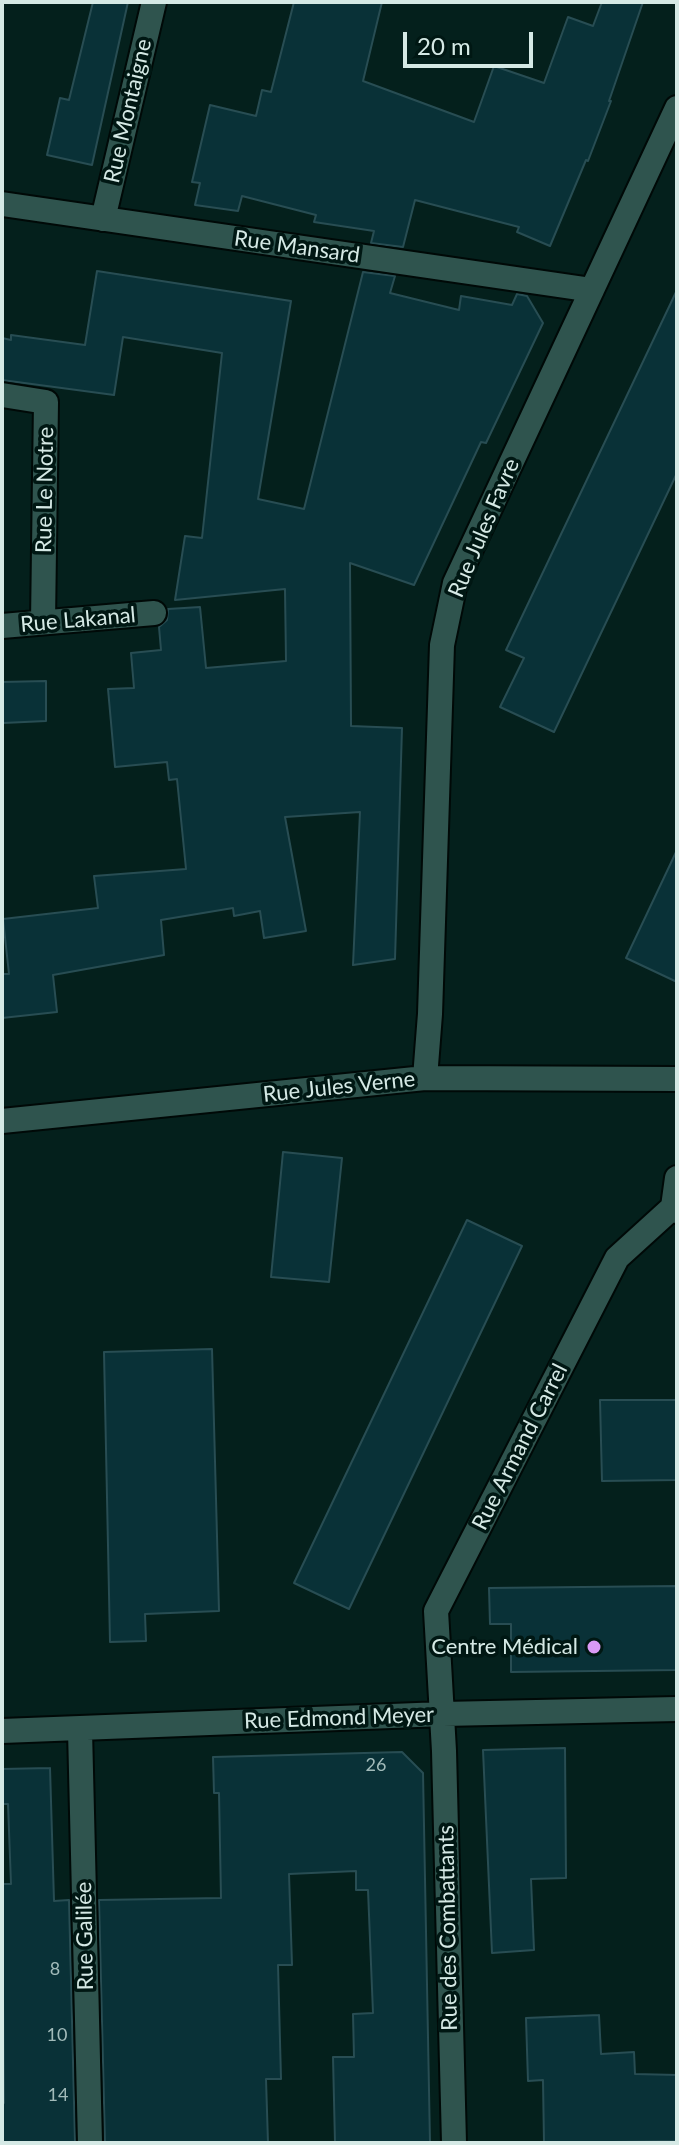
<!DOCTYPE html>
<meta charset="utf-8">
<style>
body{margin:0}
#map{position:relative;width:679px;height:2145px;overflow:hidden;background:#04201c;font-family:Lato,sans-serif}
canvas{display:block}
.frame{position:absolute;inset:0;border:4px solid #d5e9e5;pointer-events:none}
.scale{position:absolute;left:403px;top:32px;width:130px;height:36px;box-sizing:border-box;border:4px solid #d5e9e5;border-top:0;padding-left:10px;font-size:24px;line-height:28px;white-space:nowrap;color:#d5e9e5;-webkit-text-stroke:6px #001713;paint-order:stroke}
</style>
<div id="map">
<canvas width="679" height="2145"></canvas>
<div class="frame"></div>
<div class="scale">20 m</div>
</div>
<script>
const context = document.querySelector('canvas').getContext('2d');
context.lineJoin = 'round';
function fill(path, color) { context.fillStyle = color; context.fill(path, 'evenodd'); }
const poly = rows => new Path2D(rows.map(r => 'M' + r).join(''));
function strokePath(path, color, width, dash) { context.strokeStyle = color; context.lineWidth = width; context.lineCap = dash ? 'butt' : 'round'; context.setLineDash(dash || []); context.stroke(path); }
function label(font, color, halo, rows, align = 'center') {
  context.font = font + ' Lato,sans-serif'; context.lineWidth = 7; context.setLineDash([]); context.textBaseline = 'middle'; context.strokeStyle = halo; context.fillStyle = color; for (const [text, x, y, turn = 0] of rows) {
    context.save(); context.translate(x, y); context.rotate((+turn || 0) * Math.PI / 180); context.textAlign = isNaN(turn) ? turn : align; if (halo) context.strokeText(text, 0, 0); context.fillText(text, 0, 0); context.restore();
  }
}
const building = poly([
 [93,2,128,2,92,165,47,155,60,98,69,100,93,2],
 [294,2,382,2,363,81,474,122,494,66,544,83,568,17,593,26,602,2,643,2,609,101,611,101,588,161,586,160,550,246,517,232,519,227,415,200,403,247,371,243,374,231,314,222,316,215,242,196,238,211,195,205,200,183,192,182,210,105,256,116,262,90,271,92,294,2],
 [97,271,291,301,258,499,304,509,363,272,395,276,390,293,459,310,461,296,512,305,517,294,527,296,543,323,486,443,481,442,414,585,350,563,351,726,402,728,395,959,353,965,360,812,285,817,306,931,264,938,260,911,234,916,233,908,161,920,164,955,53,975,57,1012,2,1018,2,974,9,974,3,919,98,908,94,876,186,869,177,779,169,780,167,762,115,767,108,689,134,688,131,653,161,650,159,627,167,620,168,609,200,607,206,668,286,661,285,589,175,600,185,536,202,538,222,353,123,337,114,395,2,380,2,338,11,340,11,335,85,345,97,271],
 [677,290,677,473,554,732,500,707,524,658,506,650,677,290],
 [46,681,46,721,3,723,2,682,46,681],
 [677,850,677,982,626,958,677,850],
 [283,1152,342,1158,329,1282,271,1277,283,1152],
 [467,1220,522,1246,349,1609,294,1583,467,1220],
 [212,1349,219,1611,145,1614,146,1641,110,1642,104,1352,212,1349],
 [600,1400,677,1400,677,1480,602,1481,600,1400],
 [677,1586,677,1670,511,1672,511,1624,490,1624,489,1588,677,1586],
 [565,1748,566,1878,531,1879,534,1950,492,1953,483,1750,565,1748],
 [402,1752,423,1773,430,2143,335,2143,333,2057,354,2057,353,2014,373,2013,368,1890,356,1890,356,1871,289,1874,292,1965,278,1965,281,2079,266,2079,268,2143,105,2143,99,1900,221,1898,219,1793,214,1793,213,1757,402,1752],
 [50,1768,54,1901,69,1900,75,2143,2,2143,2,2103,4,2103,2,1884,11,1884,8,1804,2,1804,2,1769,50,1768],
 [599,2015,601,2054,634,2052,635,2074,677,2075,677,2141,544,2143,543,2080,528,2081,526,2018,599,2015]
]);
const minor = poly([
 [2,204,592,290],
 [103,219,154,2],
 [2,395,46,402,43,622],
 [2,626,154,613],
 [425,1078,430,1014,442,645,455,583,677,108],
 [2,1121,425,1078,677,1079],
 [677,1178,673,1207,677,1211],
 [80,1730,90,2143],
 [2,1731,443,1714,677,1709],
 [454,2143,444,1751,436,1611,617,1258,673,1207]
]);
const markers = [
 [594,1647,8,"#da9af6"]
];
const numberNames = [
 ["26",376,1765],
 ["8",55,1969],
 ["10",57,2035],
 ["14",58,2095]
];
const streetNames = [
 ["Rue Montaigne",128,111,-77],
 ["Rue Mansard",297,247,8],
 ["Rue Le Notre",45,490,-89],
 ["Rue Jules Favre",484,528,-67],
 ["Rue Lakanal",78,620,-5],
 ["Rue Jules Verne",339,1087,-6],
 ["Rue Armand Carrel",520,1447,-63],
 ["Rue Edmond Meyer",339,1718,-2],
 ["Rue des Combattants",448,1928,-91],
 ["Rue Galilée",85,1936,-91]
];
const poiNames = [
 ["Centre Médical",578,1647]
];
fill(building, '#093137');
strokePath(building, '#284d53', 2);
strokePath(minor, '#000907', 28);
strokePath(minor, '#2f544e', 24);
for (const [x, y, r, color] of markers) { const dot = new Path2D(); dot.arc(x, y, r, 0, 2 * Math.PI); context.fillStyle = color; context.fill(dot); strokePath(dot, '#001713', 3); }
label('18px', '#a2bbba', null, numberNames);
label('22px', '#d5e9e5', '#001713', streetNames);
label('22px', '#d5e9e5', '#001713', poiNames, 'right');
</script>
